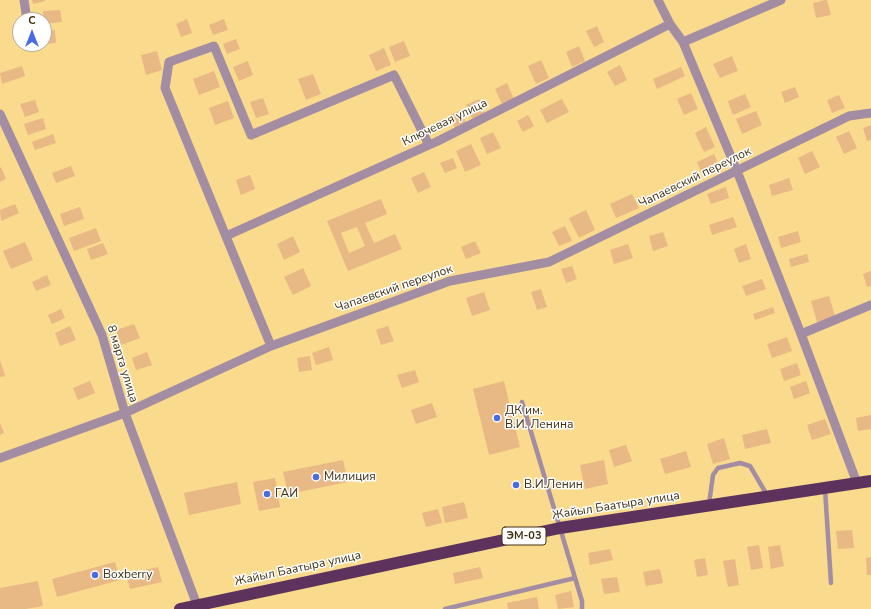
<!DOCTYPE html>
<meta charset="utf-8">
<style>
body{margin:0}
#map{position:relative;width:871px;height:609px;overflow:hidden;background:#fada8c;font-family:"Nunito Sans",sans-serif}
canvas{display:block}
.north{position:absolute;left:12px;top:12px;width:40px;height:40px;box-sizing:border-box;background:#fff;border:1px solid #b2ada0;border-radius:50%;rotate:0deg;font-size:11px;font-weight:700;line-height:16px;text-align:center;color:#3e3111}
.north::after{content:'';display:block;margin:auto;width:14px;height:18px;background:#496cdf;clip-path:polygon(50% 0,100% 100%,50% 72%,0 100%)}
</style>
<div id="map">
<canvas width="871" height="609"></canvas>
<div class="north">С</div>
</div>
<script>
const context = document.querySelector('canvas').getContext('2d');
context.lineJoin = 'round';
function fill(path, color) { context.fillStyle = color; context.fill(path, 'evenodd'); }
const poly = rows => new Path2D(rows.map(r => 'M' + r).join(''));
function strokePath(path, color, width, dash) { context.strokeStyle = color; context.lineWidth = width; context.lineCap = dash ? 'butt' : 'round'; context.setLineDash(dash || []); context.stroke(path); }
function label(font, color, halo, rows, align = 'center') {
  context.font = font + ' "Nunito Sans",sans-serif'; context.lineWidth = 3; context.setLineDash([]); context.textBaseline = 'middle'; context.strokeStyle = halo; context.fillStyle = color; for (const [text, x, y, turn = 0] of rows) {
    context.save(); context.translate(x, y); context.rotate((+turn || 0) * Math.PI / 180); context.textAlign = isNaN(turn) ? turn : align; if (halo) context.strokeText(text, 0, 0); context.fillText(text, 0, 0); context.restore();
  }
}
const building = poly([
 [32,0,45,0,45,1,33,4],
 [825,0,827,0,831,15,816,18,813,3],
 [60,10,62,22,44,24,43,11],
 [187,19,192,33,181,37,176,24],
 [224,19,228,30,213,35,209,25],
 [597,26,604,42,594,47,586,31],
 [55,30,56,43,44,44,44,31],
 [236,39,240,49,227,54,223,44],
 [404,41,410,56,395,62,389,47],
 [579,46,585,61,572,67,566,52],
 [384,48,391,65,376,71,369,55],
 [157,51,162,70,146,75,141,55],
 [732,56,738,71,720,78,713,64],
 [541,60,549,78,536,84,528,66],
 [248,61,253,75,239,81,233,67],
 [620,65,627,80,615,86,607,72],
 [22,66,25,76,2,84,0,73],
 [681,67,685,76,657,89,653,79],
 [214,71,220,87,199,95,193,79],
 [313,74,321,94,306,100,298,79],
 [507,83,514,99,502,104,495,89],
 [795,87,799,97,785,103,781,92],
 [691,93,698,109,684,115,677,99],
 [745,94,751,107,733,115,728,101],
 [839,95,845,108,832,113,827,100],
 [263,98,269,114,256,118,250,102],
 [479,99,485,114,472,119,466,105],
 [562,99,569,112,547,123,540,110],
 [35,100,39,112,25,117,20,104],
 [228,101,234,118,215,125,209,108],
 [461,110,466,123,455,128,450,115],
 [756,111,762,125,742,134,736,119],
 [528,115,534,126,523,132,517,121],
 [43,118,46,129,28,135,24,124],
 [871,125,871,140,867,141,863,128],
 [706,127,715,147,704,152,695,133],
 [849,131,857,148,844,154,836,137],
 [493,132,501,148,487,154,480,138],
 [53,134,56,143,35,150,32,142],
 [471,144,481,165,465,172,456,151],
 [812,151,820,167,805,174,798,158],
 [714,154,718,163,701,171,697,162],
 [453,158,457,168,445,173,440,163],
 [71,166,75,176,56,183,52,173],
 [1,167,6,179,0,182,0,168],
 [424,172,431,187,418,193,411,178],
 [250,175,255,189,241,195,236,180],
 [789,178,793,190,772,196,769,185],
 [726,187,729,198,711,204,707,194],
 [632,194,639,208,616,218,610,204],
 [381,199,387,214,365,223,374,243,395,234,402,249,348,271,327,221],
 [357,227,365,246,349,253,341,233],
 [15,204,19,213,1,221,0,210],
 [80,207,84,219,64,226,60,214],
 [586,210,595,230,579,238,569,218],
 [733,217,737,227,712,235,709,225],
 [565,226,572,241,559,246,552,232],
 [96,228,101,241,74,251,69,238],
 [798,231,801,242,781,248,778,237],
 [663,232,668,246,653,251,649,236],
 [293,236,300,252,284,260,277,244],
 [475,241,481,253,466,259,461,247],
 [25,242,33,260,11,269,3,251],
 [103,243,108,254,91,260,87,249],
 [628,244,633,258,614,264,610,250],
 [746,244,751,259,739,263,734,249],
 [807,254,809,262,791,267,789,259],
 [572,266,577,279,566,283,561,269],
 [303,268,311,286,293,295,284,277],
 [871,271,871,286,867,287,863,274],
 [47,275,51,285,36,291,32,282],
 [762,279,766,289,746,296,742,286],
 [541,289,547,307,537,310,531,292],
 [484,292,490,310,472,316,466,298],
 [829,296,835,316,817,322,811,301],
 [773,307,775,313,755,320,753,314],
 [61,309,65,318,52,324,48,315],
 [134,324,140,338,121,345,116,330],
 [70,326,76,340,60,346,55,333],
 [388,326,394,341,381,345,376,330],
 [787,337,792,351,772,358,767,344],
 [329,347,333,360,316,365,312,353],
 [147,352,152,365,136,370,132,358],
 [310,356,312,370,299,372,297,358],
 [0,360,5,376,0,377],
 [797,363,801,375,784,381,780,369],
 [415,370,419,382,402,388,397,375],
 [90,381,95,393,78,400,73,388],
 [504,381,520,447,489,455,473,389],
 [806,381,810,393,794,399,790,387],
 [432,403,437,417,416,424,411,410],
 [871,415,871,429,858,431,856,418],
 [825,419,831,434,812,440,807,425],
 [0,423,4,433,0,435],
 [767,429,771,443,745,449,742,435],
 [724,438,730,459,713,464,707,444],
 [626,445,632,461,614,467,609,450],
 [686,451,691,467,665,474,660,459],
 [343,460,348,482,288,494,283,472],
 [604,460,608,484,585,489,580,465],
 [275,478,280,507,259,511,253,482],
 [237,482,241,504,189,515,184,493],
 [464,502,468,518,445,523,442,507],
 [438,509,442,523,426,527,422,513],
 [852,530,854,548,838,549,836,531],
 [759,545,763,568,751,570,747,547],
 [780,545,784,566,771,569,768,547],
 [610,549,613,560,590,565,588,553],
 [871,557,871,575,867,575,866,558],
 [705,558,708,575,697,577,694,560],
 [735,559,739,585,728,587,723,561],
 [115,562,120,580,57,597,52,579],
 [158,567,162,582,130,589,126,574],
 [480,567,483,578,455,584,453,573],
 [660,569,663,583,646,586,643,572],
 [617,577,620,592,604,594,601,579],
 [38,581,43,606,26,609,0,609,0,588],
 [571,591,574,607,558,609,555,595],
 [537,597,539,609,508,609,507,603]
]);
const lane = poly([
 [522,402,582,601,582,609],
 [825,489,831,583],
 [709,504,713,475,718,468,740,463,750,466,767,495],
 [445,609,575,578]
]);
const street = poly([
 [24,0,27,20],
 [658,0,670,24,683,42,737,171,801,334,857,483],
 [683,42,781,0],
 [0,114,102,335,125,413,197,605],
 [226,236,438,141,670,24],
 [801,334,871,305],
 [271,346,165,88,169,62,214,46,251,135,394,75,429,145],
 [0,458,125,413,271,346,450,281,549,262,849,116,871,113]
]);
const highway = poly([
 [180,609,560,528,871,481]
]);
const markers = [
 [497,418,4,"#496cdf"],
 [316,477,4,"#496cdf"],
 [516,485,4,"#496cdf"],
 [267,494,4,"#496cdf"],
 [95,575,4,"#496cdf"]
];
const shields = [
 [524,536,44]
];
const shieldNames = [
 ["ЭМ-03",524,536]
];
const streetNames = [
 ["Ключевая улица",445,123,-26],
 ["Чапаевский переулок",695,178,-26],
 ["Чапаевский переулок",394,289,-19],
 ["8 марта улица",122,364,73],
 ["Жайыл Баатыра улица",616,506,-9],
 ["Жайыл Баатыра улица",298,569,-12]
];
const poiNames = [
 ["ДК им.",505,411],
 ["В.И. Ленина",505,425],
 ["Милиция",324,477],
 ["В.И.Ленин",524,485],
 ["ГАИ",275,494],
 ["Boxberry",103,575]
];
fill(building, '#e8b885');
strokePath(lane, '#a38da2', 4.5);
strokePath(street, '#a38da2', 9);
strokePath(highway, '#5d335d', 12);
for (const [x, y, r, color] of markers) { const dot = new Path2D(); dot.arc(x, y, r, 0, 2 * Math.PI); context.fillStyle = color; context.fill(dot); strokePath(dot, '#fff', 1.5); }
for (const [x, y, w] of shields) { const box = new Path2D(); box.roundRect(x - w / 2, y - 9, w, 18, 3); context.fillStyle = '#fff'; context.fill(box); strokePath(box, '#3e3111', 1); }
label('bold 11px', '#3e3111', null, shieldNames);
label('12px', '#3e3111', '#fff', streetNames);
label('12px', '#3e3111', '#fff', poiNames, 'left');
</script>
